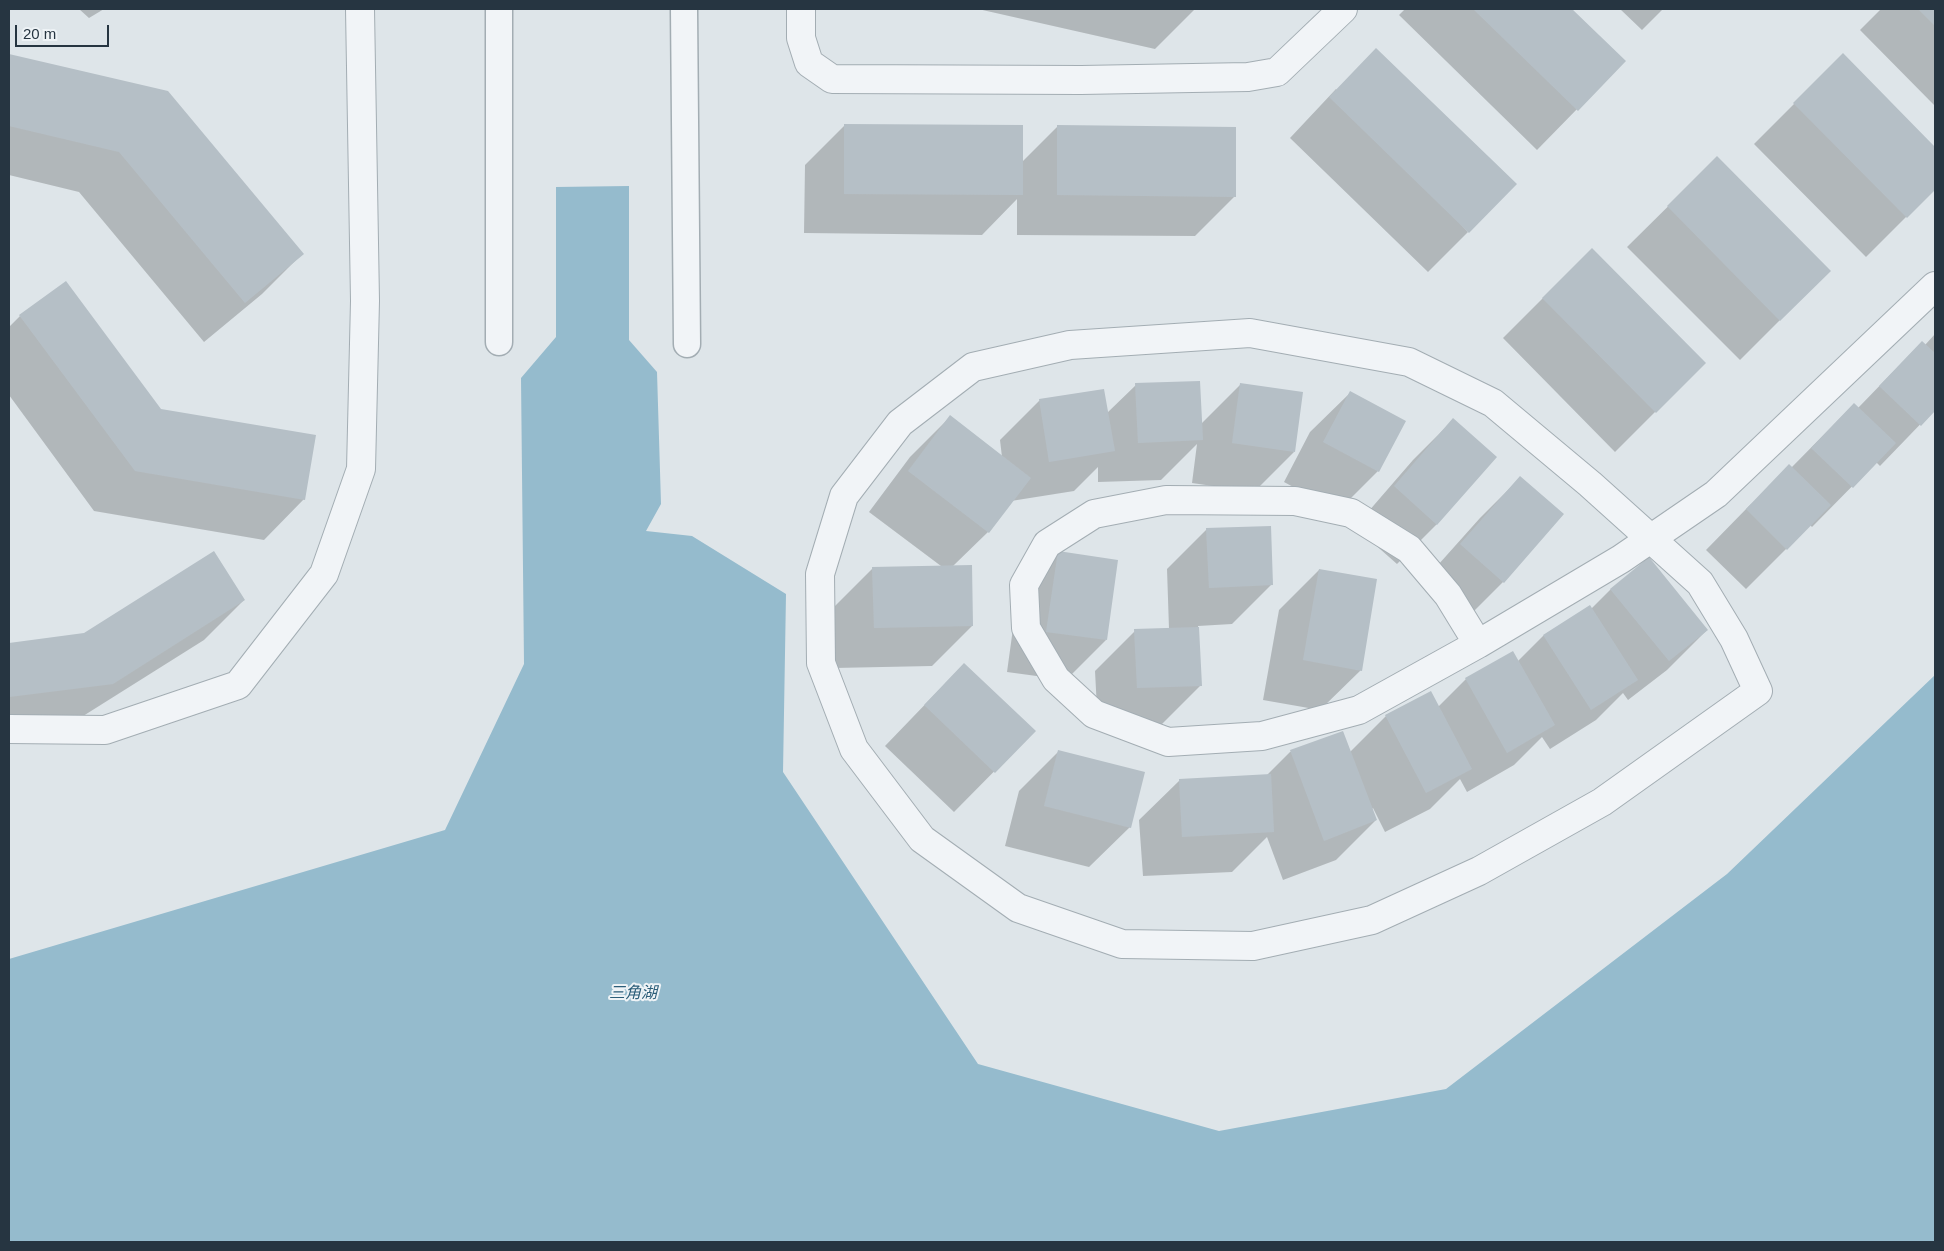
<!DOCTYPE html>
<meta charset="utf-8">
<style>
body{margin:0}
#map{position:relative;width:1944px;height:1251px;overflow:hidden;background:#dee5e9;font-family:Arial,sans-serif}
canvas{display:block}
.frame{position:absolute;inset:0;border:10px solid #263541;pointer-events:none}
.scale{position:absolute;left:15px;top:25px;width:94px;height:22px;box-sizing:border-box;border:2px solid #263541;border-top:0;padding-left:6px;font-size:15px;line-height:18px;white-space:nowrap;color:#263541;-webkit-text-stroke:4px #eef3f6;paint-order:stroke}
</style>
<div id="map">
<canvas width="1944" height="1251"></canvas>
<div class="frame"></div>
<div class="scale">20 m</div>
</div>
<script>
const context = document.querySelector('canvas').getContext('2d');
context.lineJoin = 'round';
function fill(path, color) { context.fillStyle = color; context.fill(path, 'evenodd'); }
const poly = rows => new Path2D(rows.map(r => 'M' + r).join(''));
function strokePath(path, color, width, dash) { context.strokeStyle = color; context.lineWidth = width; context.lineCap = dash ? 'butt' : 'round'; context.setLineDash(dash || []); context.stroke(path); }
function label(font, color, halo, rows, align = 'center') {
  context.font = font + ' Arial,"Noto Sans SC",sans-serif'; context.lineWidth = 4; context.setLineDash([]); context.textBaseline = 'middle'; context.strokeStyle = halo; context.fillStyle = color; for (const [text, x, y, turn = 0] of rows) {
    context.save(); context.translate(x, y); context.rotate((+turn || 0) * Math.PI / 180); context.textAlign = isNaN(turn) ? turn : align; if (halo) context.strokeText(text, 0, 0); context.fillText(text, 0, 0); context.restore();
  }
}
const water = poly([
 [629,186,629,340,657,372,661,504,646,531,692,536,786,594,783,772,978,1064,1219,1131,1446,1089,1727,874,1935,675,1935,1242,9,1242,9,959,445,830,524,664,521,378,556,337,556,187]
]);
const shadow = poly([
 [79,9,104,9,89,18],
 [978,9,1195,9,1155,49],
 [1405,9,1570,9,1624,61,1537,150,1399,15],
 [1620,9,1663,9,1642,30],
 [1881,9,1935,9,1935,106,1860,30],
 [9,55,167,92,302,254,262,294,204,342,79,192,9,175],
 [1843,55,1935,148,1935,188,1866,257,1754,144],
 [1336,89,1468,232,1428,272,1290,138],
 [845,125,1022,162,1058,126,1235,196,1195,236,1017,235,1017,199,982,235,804,233,805,165],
 [1717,158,1789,311,1740,360,1627,247],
 [1543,298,1704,363,1615,452,1503,338],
 [20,316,160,411,304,499,264,540,94,511,9,395,9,327],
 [1935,334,1935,409,1880,466,1876,462,1812,527,1810,525,1746,589,1706,550,1749,506,1791,468,1854,404,1858,408,1922,342,1925,345],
 [1136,385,1201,424,1240,385,1294,452,1254,492,1192,483,1197,444,1161,480,1098,482,1098,467,1074,491,1011,501,988,532,953,566,972,626,932,666,834,668,833,608,873,568,941,566,869,512,910,457,950,417,1002,457,1000,440,1040,400,1107,413],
 [1351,392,1378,471,1338,511,1284,482,1310,432],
 [1453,420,1437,524,1397,564,1355,527,1413,460],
 [1520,478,1503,582,1463,622,1421,584,1480,518],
 [1207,529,1272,584,1232,624,1198,626,1200,686,1160,726,1098,728,1095,671,1135,631,1169,629,1167,569],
 [1058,552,1106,640,1066,680,1007,672,1018,592],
 [1319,570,1361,670,1320,710,1263,700,1279,610],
 [1611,589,1707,630,1667,670,1628,700,1623,693,1596,720,1550,749,1542,737,1514,765,1467,792,1460,779,1430,809,1385,832,1373,808,1372,809,1376,820,1336,860,1283,880,1267,837,1232,872,1143,876,1139,820,1180,780,1267,775,1290,752,1342,732,1350,752,1386,716,1438,707,1466,679,1518,661,1543,636,1590,607,1591,609],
 [244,600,204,640,72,723,9,732,9,644,85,634],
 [964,664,1034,731,954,812,885,746],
 [1059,751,1130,827,1089,867,1005,846,1019,791]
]);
const building = poly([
 [1473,9,1572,9,1626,61,1578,111],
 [1918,9,1935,9,1935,26],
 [1376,48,1517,184,1469,233,1329,97],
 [1843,53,1935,147,1935,190,1907,218,1793,103],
 [9,54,168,91,304,254,245,303,119,152,9,126],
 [844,124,1023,125,1023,195,844,194],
 [1057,125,1236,127,1236,197,1057,195],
 [1717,156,1831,271,1780,321,1667,206],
 [1592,248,1706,363,1656,413,1542,298],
 [66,281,161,409,316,435,305,500,135,471,19,315],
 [1922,341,1935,353,1935,411,1921,426,1879,386],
 [1200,381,1203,440,1138,443,1135,383],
 [1240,383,1303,392,1295,452,1232,443],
 [1104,389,1115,451,1049,462,1039,399],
 [1350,391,1406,421,1379,472,1323,442],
 [1854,403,1896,443,1853,488,1811,448],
 [950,415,1031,478,989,533,908,471],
 [1453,418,1497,457,1437,525,1394,486],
 [1789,464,1831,505,1787,550,1746,509],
 [1520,476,1564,514,1504,583,1460,544],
 [1271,526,1273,585,1209,588,1206,528],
 [214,551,245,600,113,684,9,697,9,643,84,633],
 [1058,551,1118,560,1107,640,1046,632],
 [1649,557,1708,630,1669,661,1610,589],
 [972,565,973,626,874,628,872,567],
 [1319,569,1377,579,1362,671,1303,660],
 [1590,605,1638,680,1591,710,1543,635],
 [1199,627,1202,686,1137,688,1134,629],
 [1513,651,1555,725,1507,753,1465,678],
 [964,663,1036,731,995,773,924,705],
 [1431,691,1472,769,1426,793,1385,715],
 [1343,731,1377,820,1324,841,1290,750],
 [1058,750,1145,772,1131,828,1044,806],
 [1271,774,1274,832,1182,837,1179,779]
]);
const pedestrian = poly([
 [499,9,499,342],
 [684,9,687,344]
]);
const minor = poly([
 [801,9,801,38,809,63,832,79,1081,80,1248,77,1277,72,1343,9],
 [1250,333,1409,362,1493,403,1590,484,1700,583,1734,639,1758,691,1602,802,1479,871,1372,920,1253,946,1122,944,1018,908,922,839,854,749,821,663,820,574,844,496,900,423,973,367,1070,345,1250,333],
 [1478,644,1448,595,1409,549,1351,513,1295,501,1166,500,1094,514,1047,544,1024,585,1026,628,1056,679,1094,714,1168,742,1262,736,1359,710,1478,644,1621,559,1716,494,1935,286],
 [9,729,105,730,238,685,324,574,361,469,365,301,360,9]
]);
const waterNames = [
 ["三角湖",633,994]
];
fill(water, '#95bbcd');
fill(shadow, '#0003');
fill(building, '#b5bfc6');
strokePath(pedestrian, '#a3adb3', 29);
strokePath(minor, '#a3adb3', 30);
strokePath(pedestrian, '#f1f4f7', 26);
strokePath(minor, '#f1f4f7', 28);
label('italic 16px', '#2c5e79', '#eef3f6', waterNames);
</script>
